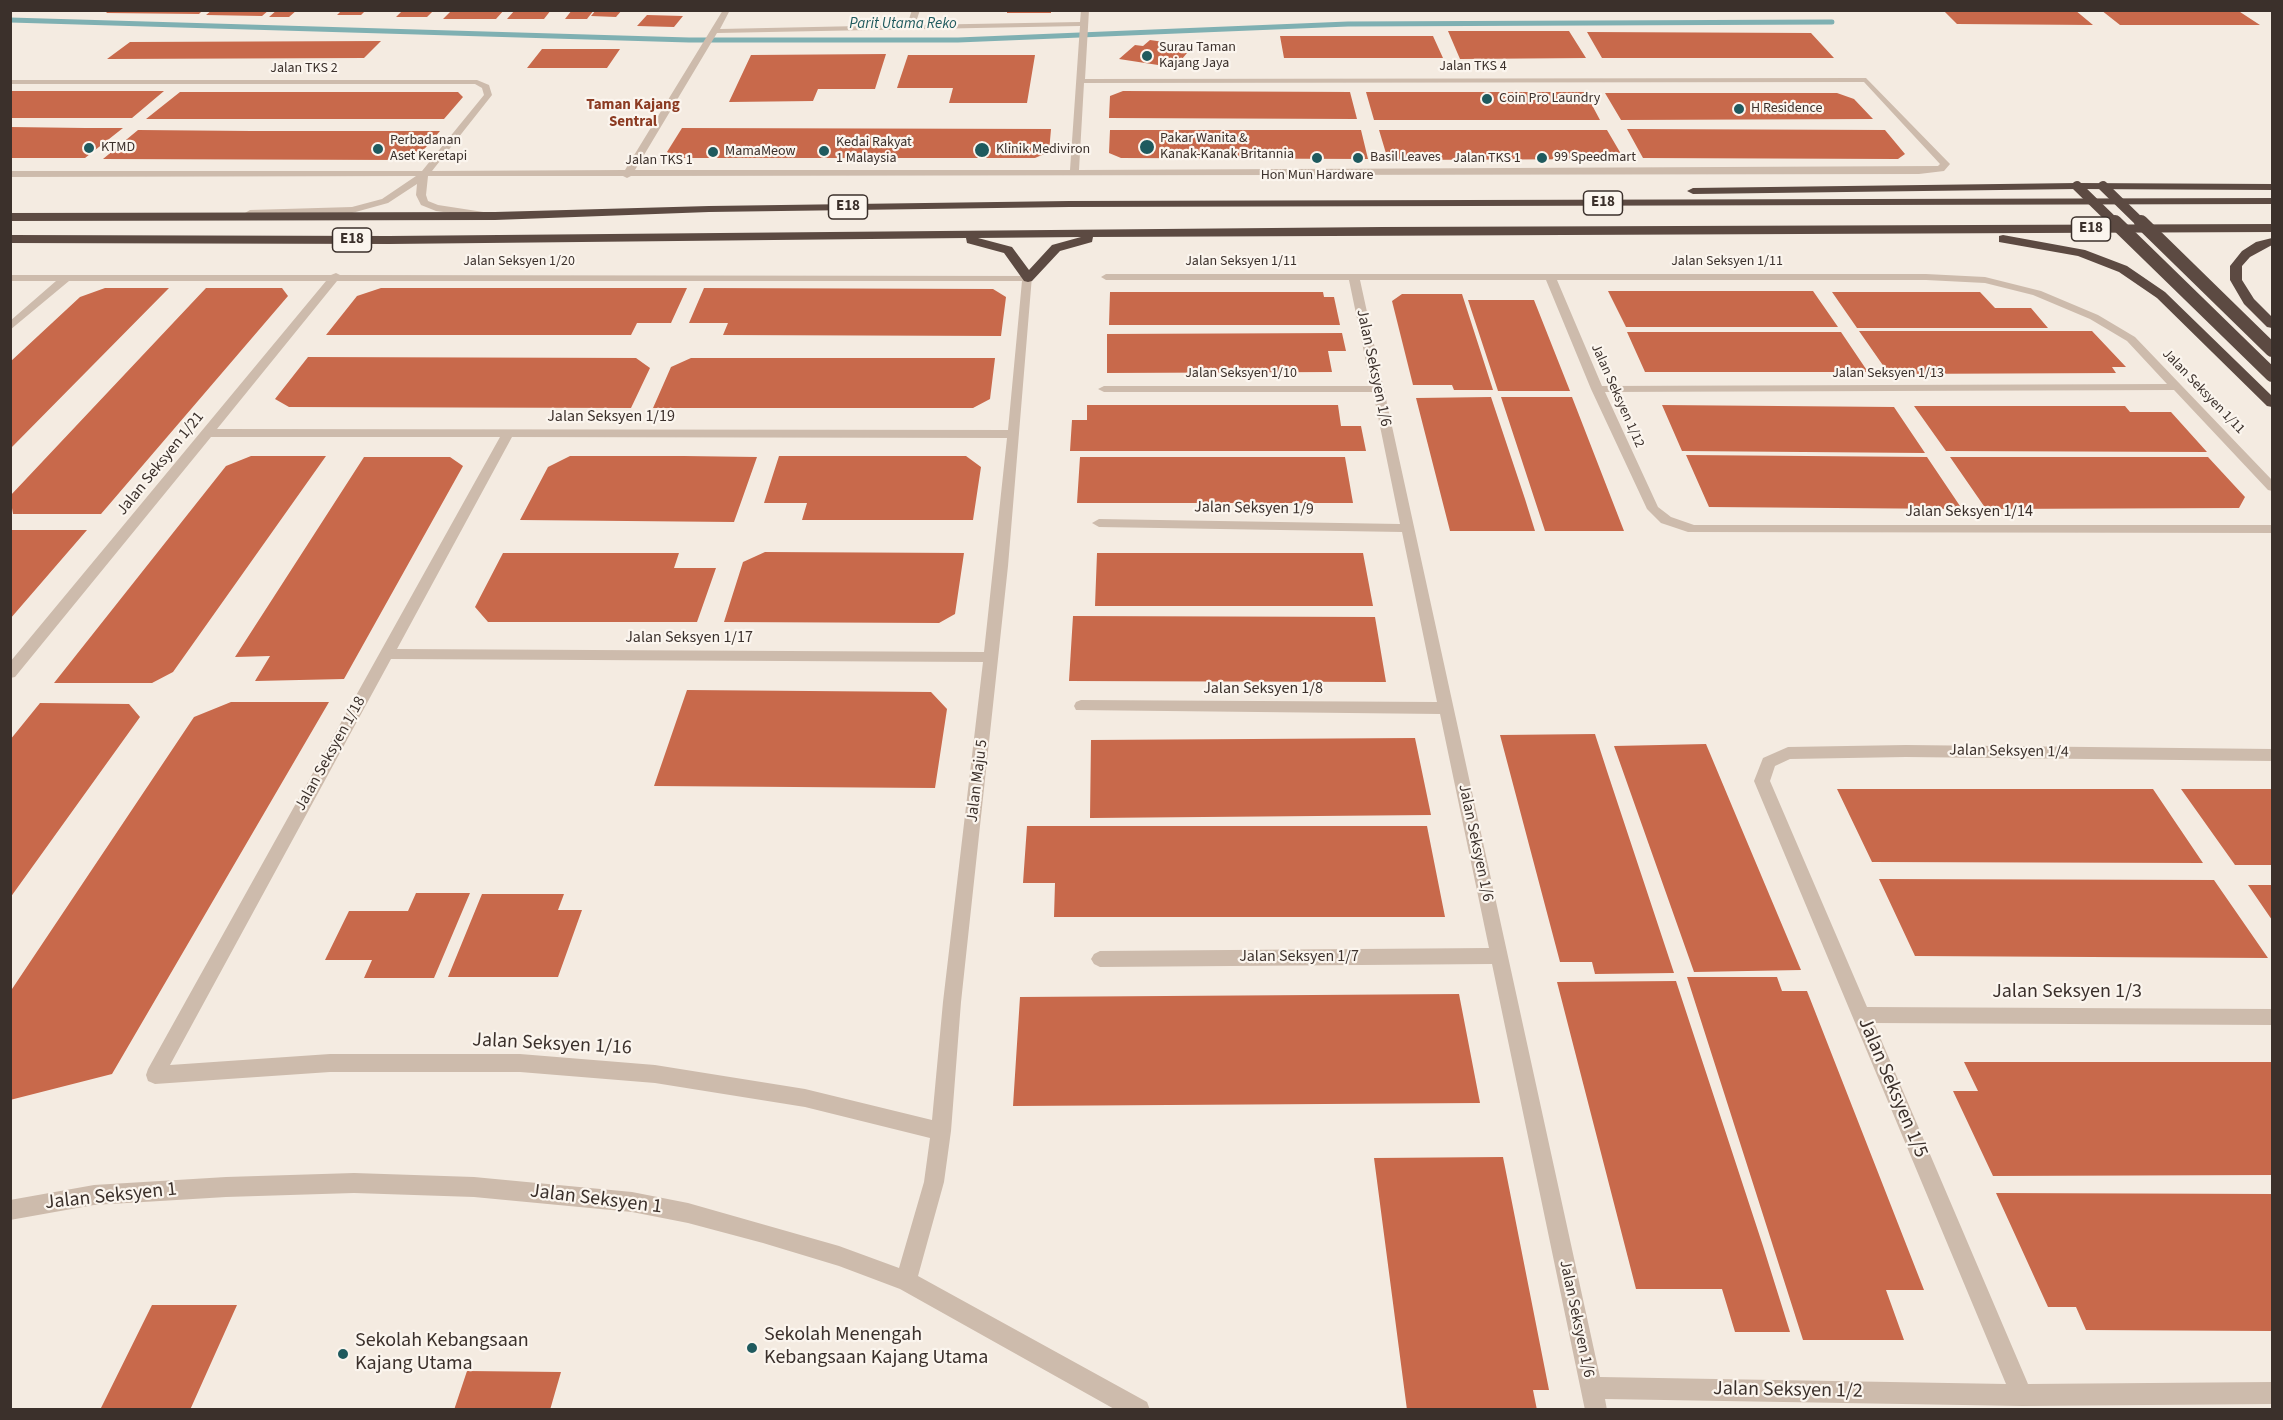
<!DOCTYPE html>
<style>
body{margin:0}
#map{position:relative;width:2283px;height:1420px;overflow:hidden;background:#f4ebe1;font-family:"Source Sans 3",sans-serif}
canvas{display:block}
.frame{position:absolute;inset:0;border:12px solid #3b302b;pointer-events:none}
</style>
<div id="map">
<canvas width="2283" height="1420"></canvas>
<div class="frame"></div>
</div>
<script>
const context = document.querySelector('canvas').getContext('2d');
context.lineJoin = 'round';
const poly = rows => new Path2D(rows.map(r => 'M' + r).join(''));
function strokePath(path, color, width, dash) { context.strokeStyle = color; context.lineWidth = width; context.lineCap = dash ? 'butt' : 'round'; context.setLineDash(dash || []); context.stroke(path); }
function fill(path, color) { context.fillStyle = color; context.fill(path, 'evenodd'); }
function label(font, color, halo, rows, align = 'center') {
  context.font = font + ' "Source Sans 3",sans-serif'; context.lineWidth = 4.5; context.setLineDash([]); context.textBaseline = 'middle'; context.strokeStyle = halo; context.fillStyle = color; for (const [text, x, y, turn = 0] of rows) {
    context.save(); context.translate(x, y); context.rotate((+turn || 0) * Math.PI / 180); context.textAlign = isNaN(turn) ? turn : align; if (halo) context.strokeText(text, 0, 0); context.fillText(text, 0, 0); context.restore();
  }
}
const stream = poly([
 [10,20,689,40,958,40,1348,24,1832,22]
]);
const building = poly([
 [109,10,203,10,199,14,106,13],
 [212,10,269,10,262,16,206,15],
 [277,10,297,10,289,17,269,17],
 [342,10,366,10,361,15,337,15],
 [403,10,434,10,427,17,396,17],
 [452,10,504,10,496,19,443,19],
 [515,10,551,10,544,19,507,19],
 [572,10,594,10,587,19,565,19],
 [596,10,622,10,616,17,591,16],
 [1007,10,1051,10,1051,13,1007,13],
 [1943,10,2075,10,2093,25,1957,24],
 [2101,10,2237,10,2260,25,2120,25],
 [647,15,683,16,674,27,637,26],
 [1448,31,1569,31,1586,58,1460,59],
 [1587,32,1811,33,1834,58,1602,58],
 [1280,36,1433,36,1443,58,1284,58],
 [1150,40,1171,43,1165,50,1187,53,1182,59,1164,60,1158,65,1119,59,1135,45,1143,46],
 [381,41,364,58,107,59,130,42],
 [542,49,620,49,607,68,527,68],
 [886,54,875,89,818,89,813,101,729,102,751,55],
 [908,55,1035,55,1027,103,949,103,953,88,897,88],
 [10,91,164,91,132,118,10,118],
 [1123,91,1350,92,1357,119,1109,118,1110,96],
 [180,92,458,92,463,97,444,119,146,119],
 [1366,92,1585,92,1600,120,1374,120],
 [1605,93,1837,93,1854,99,1873,119,1621,120],
 [10,127,85,128,123,128,85,158,10,158],
 [682,128,1051,129,1049,152,1035,158,677,158,667,152],
 [1627,129,1885,130,1905,154,1898,159,1643,158],
 [138,130,251,131,440,131,420,154,403,160,103,159],
 [1110,130,1361,130,1368,159,1121,158,1109,153],
 [1379,130,1607,130,1624,159,1388,160],
 [105,288,169,288,10,449,10,362,80,297],
 [206,288,282,288,288,296,101,514,13,514,10,496],
 [381,288,687,288,671,323,637,323,631,335,326,335,357,296],
 [704,288,993,289,1006,297,1001,336,723,335,728,323,689,323],
 [1608,291,1813,291,1838,327,1626,327],
 [1110,292,1323,292,1324,297,1334,297,1340,325,1109,325],
 [1832,292,1980,292,1995,308,2031,308,2048,328,1857,328],
 [1402,294,1462,294,1493,390,1454,390,1452,385,1413,385,1392,301],
 [1468,300,1534,300,1570,391,1498,391],
 [1859,331,2092,331,2126,367,2112,367,2116,373,1889,374],
 [1627,332,1841,332,1868,372,1645,372],
 [1342,333,1346,351,1328,351,1332,372,1107,373,1107,334],
 [308,357,636,358,650,368,631,408,289,407,275,399],
 [691,358,995,358,990,399,973,408,653,408,671,367],
 [1491,397,1525,499,1535,531,1450,531,1416,398],
 [1501,397,1572,397,1624,531,1545,531],
 [1087,405,1338,405,1341,426,1361,426,1366,451,1070,451,1072,420,1087,420],
 [1662,405,1894,407,1925,453,1682,451],
 [1914,406,2125,406,2130,412,2171,412,2207,452,1946,451],
 [1686,455,1927,457,1962,509,1709,507],
 [251,456,326,456,173,672,152,683,54,683,226,466],
 [570,456,684,456,757,457,734,522,520,520,548,467],
 [779,456,966,456,981,467,973,520,802,520,807,503,764,503],
 [364,457,450,457,463,466,344,679,255,681,270,656,235,657],
 [1080,457,1345,457,1353,503,1077,503],
 [1950,457,2208,457,2245,497,2239,508,1986,509],
 [10,530,87,530,10,619],
 [765,552,964,553,955,614,939,623,724,622,743,562],
 [503,553,679,553,674,568,716,568,697,622,488,622,475,607],
 [1097,553,1363,553,1373,606,1095,606],
 [1073,616,1375,617,1386,682,1069,681],
 [687,690,931,692,947,709,935,788,654,786],
 [231,702,329,702,112,1074,10,1100,10,992,194,717],
 [40,703,129,704,140,717,10,898,10,740],
 [1595,734,1607,771,1674,973,1595,974,1592,962,1560,962,1500,735],
 [1415,738,1431,815,1090,818,1091,740],
 [1706,744,1737,818,1801,970,1694,972,1614,746],
 [1837,789,2153,789,2203,863,1872,862],
 [2181,789,2272,789,2272,865,2235,865],
 [1027,826,1427,826,1445,917,1054,917,1055,883,1023,883],
 [1879,879,2214,880,2268,958,1915,956],
 [2248,885,2272,885,2272,920],
 [416,893,470,893,434,978,364,978,372,960,325,960,349,911,408,911],
 [482,894,564,894,558,910,582,910,558,977,448,977],
 [1687,977,1777,977,1782,991,1807,991,1924,1290,1886,1290,1904,1340,1803,1340],
 [1676,981,1763,1246,1790,1332,1735,1332,1722,1289,1636,1289,1557,982],
 [1459,994,1480,1103,1013,1106,1020,997],
 [1964,1062,2272,1062,2272,1175,1993,1176,1953,1091,1978,1091],
 [1503,1157,1549,1390,1533,1390,1537,1410,1407,1410,1374,1158],
 [1996,1193,2272,1194,2272,1331,2086,1330,2076,1307,2048,1307],
 [152,1305,237,1305,190,1410,100,1410],
 [467,1371,561,1372,550,1410,454,1410]
]);
const minor = poly([
 [723,10,730,10,720,29,907,25,912,10,920,10,915,25,1080,22,1081,10,1089,10,1085,79,1866,78,1950,164,1944,171,1919,174,631,176,627,178,623,176,428,176,426,195,428,201,438,205,490,213,492,215,487,218,436,211,421,205,416,195,417,184,388,203,352,213,250,216,245,213,250,210,352,207,382,199,416,176,10,177,10,171,422,171,484,95,482,88,475,84,10,84,10,80,477,80,489,85,492,95,432,171,625,170,723,10],
 [1080,26,1070,170,635,170,717,33,1080,26],
 [1864,82,1940,164,1938,166,1079,170,1084,83,1864,82],
 [1289,10,1347,10,1344,12,1289,10],
 [336,273,340,275,1032,276,1008,566,961,1002,951,1131,944,1182,918,1276,1147,1402,1150,1410,1116,1410,900,1289,839,1266,763,1243,688,1223,632,1212,474,1197,354,1193,226,1197,94,1205,10,1220,10,1200,94,1185,226,1177,354,1173,474,1177,632,1192,688,1203,839,1246,899,1268,924,1182,930,1138,805,1107,655,1083,520,1072,330,1072,155,1084,148,1081,146,1075,148,1069,500,437,211,437,15,677,10,678,10,662,326,281,69,281,10,330,10,321,56,281,10,281,10,275,331,275,336,273],
 [337,281,1022,281,1008,430,217,429,337,281],
 [512,437,1007,438,984,652,397,649,512,437],
 [391,659,983,662,943,1002,932,1120,805,1089,655,1065,520,1054,330,1054,170,1065,391,659],
 [1926,274,1985,277,2041,291,2098,315,2135,337,2272,480,2272,491,2268,490,2174,390,1605,392,1658,507,1671,517,1694,525,2272,525,2272,533,1688,532,1661,523,1647,509,1591,389,1546,280,1360,280,1600,1377,2006,1384,1754,781,1763,758,1788,747,1906,745,2272,749,2272,761,1906,757,1790,759,1775,766,1770,781,1867,1007,2272,1009,2272,1025,1874,1023,2028,1384,2272,1382,2272,1404,2022,1406,1605,1399,1607,1410,1585,1410,1492,964,1100,967,1094,964,1091,959,1094,954,1100,951,1489,948,1440,714,1076,710,1074,706,1076,702,1081,700,1437,702,1402,532,1099,527,1092,523,1099,519,1400,524,1373,392,1104,392,1098,389,1104,386,1371,386,1349,280,1106,280,1101,277,1106,274,1926,274],
 [1557,280,1926,280,1985,283,2033,295,2090,319,2127,341,2167,384,1602,386,1557,280]
]);
const highway = poly([
 [2077,183,2272,184,2272,190,2077,189,1693,194,1687,191,1693,188,2077,183],
 [2272,198,2272,204,1069,207,709,212,495,220,10,221,10,213,495,212,709,206,1069,201,2272,198],
 [2272,224,2272,232,1093,237,1092,242,1060,251,1032,281,1028,282,1024,281,1004,253,967,243,966,238,389,244,10,243,10,235,389,236,1382,227,2272,224],
 [1081,237,1052,245,1029,270,1012,247,978,238,1081,237],
 [2003,235,2085,250,2127,266,2165,292,2272,396,2272,407,2267,406,2157,298,2119,272,2078,256,1999,242,1999,236,2003,235],
 [2272,238,2272,245,2250,257,2242,266,2242,280,2254,299,2272,317,2272,328,2267,327,2244,304,2230,280,2230,266,2242,251,2256,242,2272,238]
]);
const highwayBridgeFar1 = poly([
 [2077,186,2116,224],
 [2103,186,2142,224]
]);
const highwayBridge = poly([
 [2115,222,2272,375],
 [2141,222,2272,350]
]);
const markers = [
 [1147,56,6,"#1f5a5e"],
 [1487,99,6,"#1f5a5e"],
 [1739,109,6,"#1f5a5e"],
 [1147,147,8,"#1f5a5e"],
 [89,148,6,"#1f5a5e"],
 [378,149,6,"#1f5a5e"],
 [982,150,8,"#1f5a5e"],
 [824,151,6,"#1f5a5e"],
 [713,152,6,"#1f5a5e"],
 [1317,158,6,"#1f5a5e"],
 [1358,158,6,"#1f5a5e"],
 [1542,158,6,"#1f5a5e"],
 [752,1348,6,"#1f5a5e"],
 [343,1354,6,"#1f5a5e"]
];
const farPoinames = [
 ["Surau Taman",1159,48],
 ["Kajang Jaya",1159,64],
 ["Coin Pro Laundry",1499,99],
 ["H Residence",1751,109],
 ["Pakar Wanita &",1160,139],
 ["Kanak-Kanak Britannia",1160,155],
 ["Perbadanan",390,141],
 ["Aset Keretapi",390,157],
 ["Kedai Rakyat",836,143],
 ["1 Malaysia",836,159],
 ["KTMD",101,148],
 ["Klinik Mediviron",996,150],
 ["MamaMeow",725,152],
 ["Basil Leaves",1370,158],
 ["99 Speedmart",1554,158],
 ["Hon Mun Hardware",1317,176,"center"]
];
const farStreetnames = [
 ["Jalan TKS 4",1473,67],
 ["Jalan TKS 2",304,69],
 ["Jalan TKS 1",1487,159],
 ["Jalan TKS 1",659,161],
 ["Jalan Seksyen 1/20",519,262],
 ["Jalan Seksyen 1/11",1241,262],
 ["Jalan Seksyen 1/11",1727,262],
 ["Jalan Seksyen 1/10",1241,374],
 ["Jalan Seksyen 1/13",1888,374],
 ["Jalan Seksyen 1/11",2203,392,46],
 ["Jalan Seksyen 1/12",1617,396,66]
];
const farWaternames = [
 ["Parit Utama Reko",903,25]
];
const farNeighbourhoodnames = [
 ["Taman Kajang",633,106],
 ["Sentral",633,123]
];
const shields = [
 [1603,203,39],
 [848,207,39],
 [2091,229,39],
 [352,240,39]
];
const shieldNames = [
 ["E18",1603,203],
 ["E18",848,207],
 ["E18",2091,229],
 ["E18",352,240]
];
const streetNames = [
 ["Jalan Seksyen 1/6",1373,368,78],
 ["Jalan Seksyen 1/19",611,417],
 ["Jalan Seksyen 1/21",161,464,-51],
 ["Jalan Seksyen 1/9",1254,509,1],
 ["Jalan Seksyen 1/14",1969,512],
 ["Jalan Seksyen 1/17",689,638],
 ["Jalan Seksyen 1/8",1263,689],
 ["Jalan Seksyen 1/4",2009,752,1],
 ["Jalan Seksyen 1/18",331,754,-61],
 ["Jalan Maju 5",978,781,-83],
 ["Jalan Seksyen 1/6",1475,843,78],
 ["Jalan Seksyen 1/7",1299,957],
 ["Jalan Seksyen 1/6",1576,1319,78]
];
const nearStreetnames = [
 ["Jalan Seksyen 1/3",2067,993],
 ["Jalan Seksyen 1/16",552,1045,3],
 ["Jalan Seksyen 1/5",1892,1088,67],
 ["Jalan Seksyen 1",111,1197,-6],
 ["Jalan Seksyen 1",596,1200,7],
 ["Jalan Seksyen 1/2",1788,1391,1]
];
const nearPoinames = [
 ["Sekolah Menengah",764,1336],
 ["Kebangsaan Kajang Utama",764,1359],
 ["Sekolah Kebangsaan",355,1342],
 ["Kajang Utama",355,1365]
];
strokePath(stream, '#7fb0b2', 5);
fill(building, '#c8694b');
fill(minor, '#cdbbac');
fill(highway, '#5c4a42');
strokePath(highwayBridgeFar1, '#5c4a42', 10);
strokePath(highwayBridge, '#5c4a42', 14);
for (const [x, y, r, color] of markers) { const dot = new Path2D(); dot.arc(x, y, r, 0, 2 * Math.PI); context.fillStyle = color; context.fill(dot); strokePath(dot, '#fbf5ee', 2); }
label('14px', '#3b302b', '#fbf5ee', farPoinames, 'left');
label('14px', '#3b302b', '#fbf5ee', farStreetnames);
label('italic 15px', '#1f5a5e', '#fbf5ee', farWaternames);
label('bold 15px', '#8c3b22', '#fbf5ee', farNeighbourhoodnames);
for (const [x, y, w] of shields) { const box = new Path2D(); box.roundRect(x - w / 2, y - 12, w, 24, 4.5); context.fillStyle = '#fbf5ee'; context.fill(box); strokePath(box, '#3b302b', 1.5); }
label('bold 15px', '#3b302b', null, shieldNames);
label('16px', '#3b302b', '#fbf5ee', streetNames);
label('20px', '#3b302b', '#fbf5ee', nearStreetnames);
label('20px', '#3b302b', '#fbf5ee', nearPoinames, 'left');
</script>
